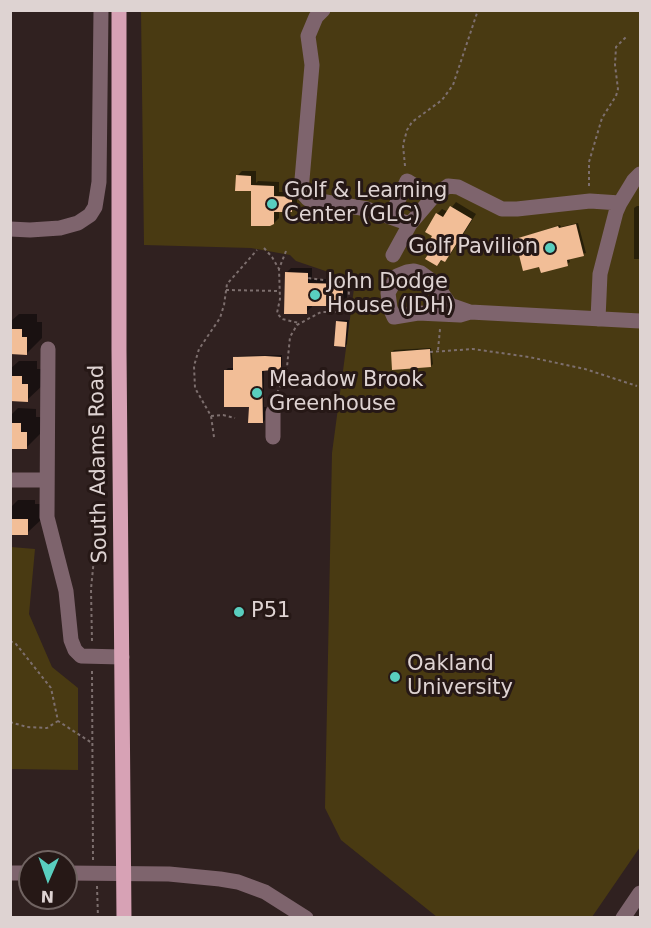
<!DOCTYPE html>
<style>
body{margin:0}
#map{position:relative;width:651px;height:928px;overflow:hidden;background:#302120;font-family:"DejaVu Sans",sans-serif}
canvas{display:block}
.frame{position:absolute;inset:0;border:12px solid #ded3d2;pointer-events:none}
.north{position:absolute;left:18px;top:850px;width:60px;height:60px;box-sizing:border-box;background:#261816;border:2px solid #706361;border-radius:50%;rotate:182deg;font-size:16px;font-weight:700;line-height:24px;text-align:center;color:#ded3d2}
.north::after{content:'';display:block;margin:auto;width:21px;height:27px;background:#59cebf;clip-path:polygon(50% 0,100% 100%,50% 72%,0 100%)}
</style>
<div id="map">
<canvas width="651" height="928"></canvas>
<div class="frame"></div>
<div class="north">N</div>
</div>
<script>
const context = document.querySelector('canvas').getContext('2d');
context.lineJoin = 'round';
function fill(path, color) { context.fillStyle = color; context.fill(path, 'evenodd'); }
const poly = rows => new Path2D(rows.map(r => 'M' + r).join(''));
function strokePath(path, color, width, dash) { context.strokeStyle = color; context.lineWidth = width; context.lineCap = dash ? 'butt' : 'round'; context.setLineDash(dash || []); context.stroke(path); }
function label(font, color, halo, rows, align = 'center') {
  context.font = font + ' "DejaVu Sans",sans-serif'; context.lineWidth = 6; context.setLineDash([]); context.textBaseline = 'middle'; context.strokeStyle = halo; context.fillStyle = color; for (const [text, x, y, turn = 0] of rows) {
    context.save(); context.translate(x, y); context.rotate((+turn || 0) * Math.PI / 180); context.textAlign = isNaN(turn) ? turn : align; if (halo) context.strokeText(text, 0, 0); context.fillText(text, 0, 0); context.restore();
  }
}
const green = poly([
 [141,11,640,11,640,847,592,917,437,917,341,840,325,808,332,453,355,281,296,261,290,255,251,248,144,245],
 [11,547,35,549,29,614,52,667,78,688,78,770,11,769]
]);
const shadow = poly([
 [242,171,256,171,256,183,258,181,279,182,279,192,297,192,297,205,291,211,279,210,279,218,274,223,253,187,237,176],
 [456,202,476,214,450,255,437,264,431,252,437,214,442,209,448,212],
 [637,206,640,206,640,259,634,259,634,208],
 [578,223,586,253,569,258,570,262,567,264,541,265,517,239,560,225,561,227],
 [291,268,312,268,312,279,347,279,347,300,342,305,312,304,312,307,306,312,286,273],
 [19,314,37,314,37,322,42,322,42,338,27,353,10,353,10,322],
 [339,320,349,320,347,344,345,346,337,322],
 [431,348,433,364,431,366,392,352,394,350],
 [282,355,282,366,280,368,264,369,264,407,266,407,265,420,263,422,226,370,228,368,235,368,235,358,237,356],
 [19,361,37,361,37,369,43,369,43,385,27,400,10,400,10,369],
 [18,408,36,409,36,417,42,417,42,432,26,448,10,447,10,416],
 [18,500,35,500,35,504,43,504,43,518,27,533,10,533,10,508]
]);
const building = poly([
 [236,175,251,176,251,191,235,191],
 [251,185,274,186,274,196,292,197,292,212,274,212,274,224,270,226,251,226],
 [450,206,472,219,445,262,441,260,437,266,425,259,429,253,424,250,432,236,425,232,436,213,443,217],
 [576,224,584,256,567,260,568,266,541,273,539,267,523,271,515,239,558,226,559,228],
 [285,272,308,273,308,283,343,284,343,306,307,306,307,314,284,314],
 [336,321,347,322,345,347,334,346],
 [10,329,22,329,22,337,27,337,27,355,10,354],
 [430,349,431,367,392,370,391,352],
 [265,356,281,357,281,369,262,371,263,423,248,423,249,407,224,407,224,370,233,370,233,357],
 [10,376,22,376,22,384,28,384,28,402,10,401],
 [10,423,21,423,21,432,27,432,27,449,10,449],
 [10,519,28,519,28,535,10,535]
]);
const path = poly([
 [405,166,403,145,407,130,412,122,442,100,453,85,478,10],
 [589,186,589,162,602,118,616,96,618,89,615,65,616,47,626,37],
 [264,248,272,257,279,269],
 [286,251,279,269,280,299,277,313,282,319,299,323],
 [226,290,280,291],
 [438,350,440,329],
 [430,352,473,349,529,357,585,369,637,386],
 [274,398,286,377,290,337,297,325,321,312,348,312,349,288,347,283,308,278],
 [211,416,223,415,235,418],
 [214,437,211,416,195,388,194,366,199,349,220,318,224,305,227,284,257,250],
 [10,641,16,644,51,688,58,721,92,743],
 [92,641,91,589,95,548],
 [92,671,93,860],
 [10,722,27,727,47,728,58,721],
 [97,886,98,918]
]);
const minor = poly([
 [323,10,316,17,308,36,312,65,301,191,308,199,367,209,410,224],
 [391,216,407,181,433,197],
 [10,229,30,230,60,228,78,223,90,215,95,207,99,182,101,10],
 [393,255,410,224,433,197,448,186,458,187,502,209,517,209,590,201,620,203,634,180,640,174],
 [470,312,450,305,435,283,421,273,414,271,407,272,397,276,388,293,390,308,394,317,418,313,460,315,470,312,640,321],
 [598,319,600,274,616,212,620,203],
 [48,349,47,517,66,591,71,640,75,650,81,656,122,657],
 [273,437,273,412],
 [10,480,46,480],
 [10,873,30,873],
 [66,873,169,874,220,879,238,882,265,892,306,918],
 [623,918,640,893]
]);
const major = poly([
 [119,10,119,350,124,918]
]);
const markers = [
 [272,204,6,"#59cebf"],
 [550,248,6,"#59cebf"],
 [315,295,6,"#59cebf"],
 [257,393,6,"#59cebf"],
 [239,612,6,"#59cebf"],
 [395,677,6,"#59cebf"]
];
const poiNames = [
 ["Golf & Learning",284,192],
 ["Center (GLC)",284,216],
 ["Golf Pavilion",538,248,"right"],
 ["John Dodge",327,283],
 ["House (JDH)",327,307],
 ["Meadow Brook",269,381],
 ["Greenhouse",269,405],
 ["P51",251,612],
 ["Oakland",407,665],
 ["University",407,689]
];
const streetNames = [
 ["South Adams Road",99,464,-91]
];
fill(green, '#493a12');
fill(shadow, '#0007');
fill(building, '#f2be97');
strokePath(path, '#7d6f6e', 2, [3, 3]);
strokePath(minor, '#7e646d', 15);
strokePath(major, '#d7a2b5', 15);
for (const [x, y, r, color] of markers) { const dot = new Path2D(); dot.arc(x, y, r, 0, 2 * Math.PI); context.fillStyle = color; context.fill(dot); strokePath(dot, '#261816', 2); }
label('21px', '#ded3d2', '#261816', poiNames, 'left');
label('21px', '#ded3d2', '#261816', streetNames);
</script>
